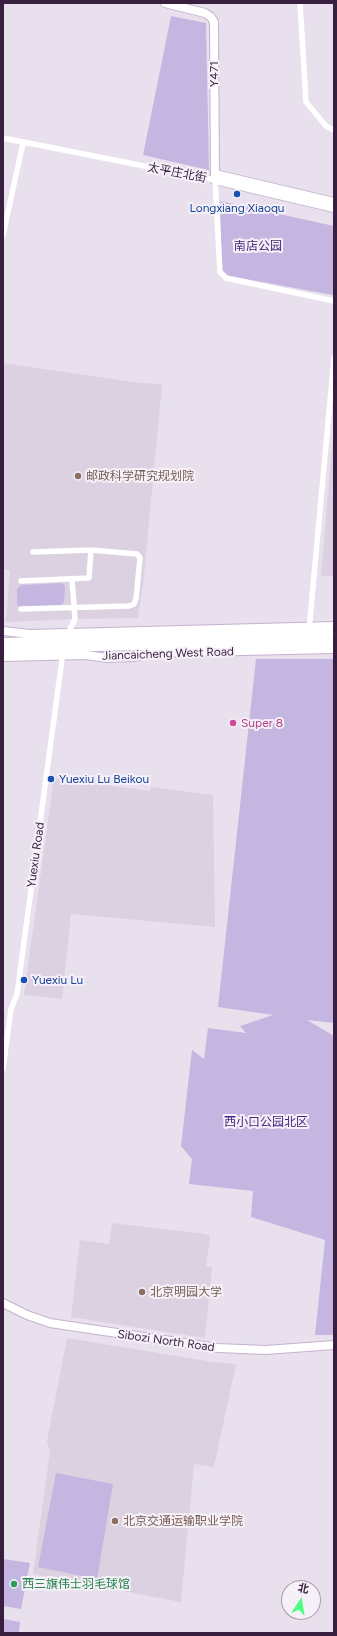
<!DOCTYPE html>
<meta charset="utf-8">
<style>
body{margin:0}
#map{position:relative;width:337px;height:1636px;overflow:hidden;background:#e8e0ed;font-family:Figtree,"Noto Sans SC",sans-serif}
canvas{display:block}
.frame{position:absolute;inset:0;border:4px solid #381f40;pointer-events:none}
.north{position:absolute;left:281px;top:1580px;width:40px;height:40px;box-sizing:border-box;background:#f6f1f9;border:1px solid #aa9daf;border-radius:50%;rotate:12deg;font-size:11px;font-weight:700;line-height:16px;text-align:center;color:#381f40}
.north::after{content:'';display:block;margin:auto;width:14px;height:18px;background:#4cff80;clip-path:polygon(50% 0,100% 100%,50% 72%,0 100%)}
</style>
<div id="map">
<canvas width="337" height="1636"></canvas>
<div class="frame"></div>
<div class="north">北</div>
</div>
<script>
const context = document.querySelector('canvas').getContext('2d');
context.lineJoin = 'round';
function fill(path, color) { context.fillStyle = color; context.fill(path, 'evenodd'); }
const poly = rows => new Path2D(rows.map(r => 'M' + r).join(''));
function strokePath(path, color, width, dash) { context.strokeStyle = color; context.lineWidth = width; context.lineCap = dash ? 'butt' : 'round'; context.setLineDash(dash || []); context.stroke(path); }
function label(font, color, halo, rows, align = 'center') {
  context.font = font + ' Figtree,"Noto Sans SC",sans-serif'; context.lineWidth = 4; context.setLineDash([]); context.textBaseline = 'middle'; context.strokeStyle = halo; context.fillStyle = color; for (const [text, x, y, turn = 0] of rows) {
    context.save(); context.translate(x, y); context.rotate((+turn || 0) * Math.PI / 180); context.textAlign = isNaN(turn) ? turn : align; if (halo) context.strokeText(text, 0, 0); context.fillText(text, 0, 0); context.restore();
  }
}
const built = poly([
 [3,363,140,383,162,384,143,586,138,618,75,619,6,622,10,570,3,569],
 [334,423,334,576,321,576,321,575],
 [54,778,150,791,151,787,213,795,215,927,71,914,62,999,24,995],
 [112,1223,205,1234,210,1236,206,1266,212,1267,205,1338,71,1317,80,1240,109,1244],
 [67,1338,213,1362,236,1364,214,1467,194,1464,181,1602,33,1574,50,1452,47,1441]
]);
const green = poly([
 [171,16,206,23,209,170,143,155],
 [220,201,334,226,333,295,229,276,222,271],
 [62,583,65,586,64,602,61,605,20,607,17,605,17,589,22,585],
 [256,659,334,659,334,1023,307,1020,334,1036,334,1335,315,1335,325,1240,251,1217,253,1191,189,1184,192,1159,181,1146,192,1050,204,1059,208,1028,246,1033,240,1026,273,1015,218,1007],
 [56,1473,113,1484,97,1579,38,1567],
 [3,1559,30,1563,21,1609,3,1606],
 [3,1619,20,1622,19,1633,3,1633]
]);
const street = poly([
 [300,3,306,102,326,126,334,130],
 [3,138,215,180,220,272,226,278,334,301],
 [3,235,23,143],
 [21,581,89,578,91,550],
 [21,609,129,606,134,604,136,599,140,558,137,554,91,550,33,552],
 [309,630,334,358],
 [67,636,75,619,72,579],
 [3,1069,11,1009,17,994,63,652]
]);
const secondary = poly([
 [165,3,205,13,211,17,214,22,215,180,334,208],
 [215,174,334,202],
 [3,631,30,634,334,626],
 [3,642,334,634],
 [3,649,334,642],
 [3,657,86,655,107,658,133,657,153,653,334,649],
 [3,1303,27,1315,50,1323,218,1348,266,1350,334,1345]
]);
const markers = [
 [237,194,4,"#1a4fb4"],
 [78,476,4,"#8d6e63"],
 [233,723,4,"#d1479c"],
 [51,779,4,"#1a4fb4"],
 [24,980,4,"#1a4fb4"],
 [142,1292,4,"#8d6e63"],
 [115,1521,4,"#8d6e63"],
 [14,1584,4,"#2e9e5b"]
];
const streetNames = [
 ["Y471",214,74,-90],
 ["太平庄北街",177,173,11],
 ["Jiancaicheng West Road",168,654,-2],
 ["Yuexiu Road",36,855,-82],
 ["Sibozi North Road",166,1341,8]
];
const transitNames = [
 ["Longxiang Xiaoqu",237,208,"center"],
 ["Yuexiu Lu Beikou",59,779],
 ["Yuexiu Lu",32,980]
];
const parkNames = [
 ["南店公园",258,246],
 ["西小口公园北区",266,1122]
];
const educationNames = [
 ["邮政科学研究规划院",86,476],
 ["北京明园大学",150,1292],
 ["北京交通运输职业学院",123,1521]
];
const hotelNames = [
 ["Super 8",241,723]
];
const leisureNames = [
 ["西三旗伟士羽毛球馆",22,1584]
];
fill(built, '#dbd1e1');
fill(green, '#c4b6e1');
strokePath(secondary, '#c5b2ce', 10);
strokePath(street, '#fff', 5.5);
strokePath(secondary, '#fff', 8);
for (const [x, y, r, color] of markers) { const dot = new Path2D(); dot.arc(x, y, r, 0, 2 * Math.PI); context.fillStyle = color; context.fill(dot); strokePath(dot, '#f6f1f9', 1.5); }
label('12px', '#381f40', '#f6f1f9', streetNames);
label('12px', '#164399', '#f6f1f9', transitNames, 'left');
label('12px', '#49247c', '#f6f1f9', parkNames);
label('12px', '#785e54', '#f6f1f9', educationNames, 'left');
label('12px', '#b23c85', '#f6f1f9', hotelNames, 'left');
label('12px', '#27864d', '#f6f1f9', leisureNames, 'left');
</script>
